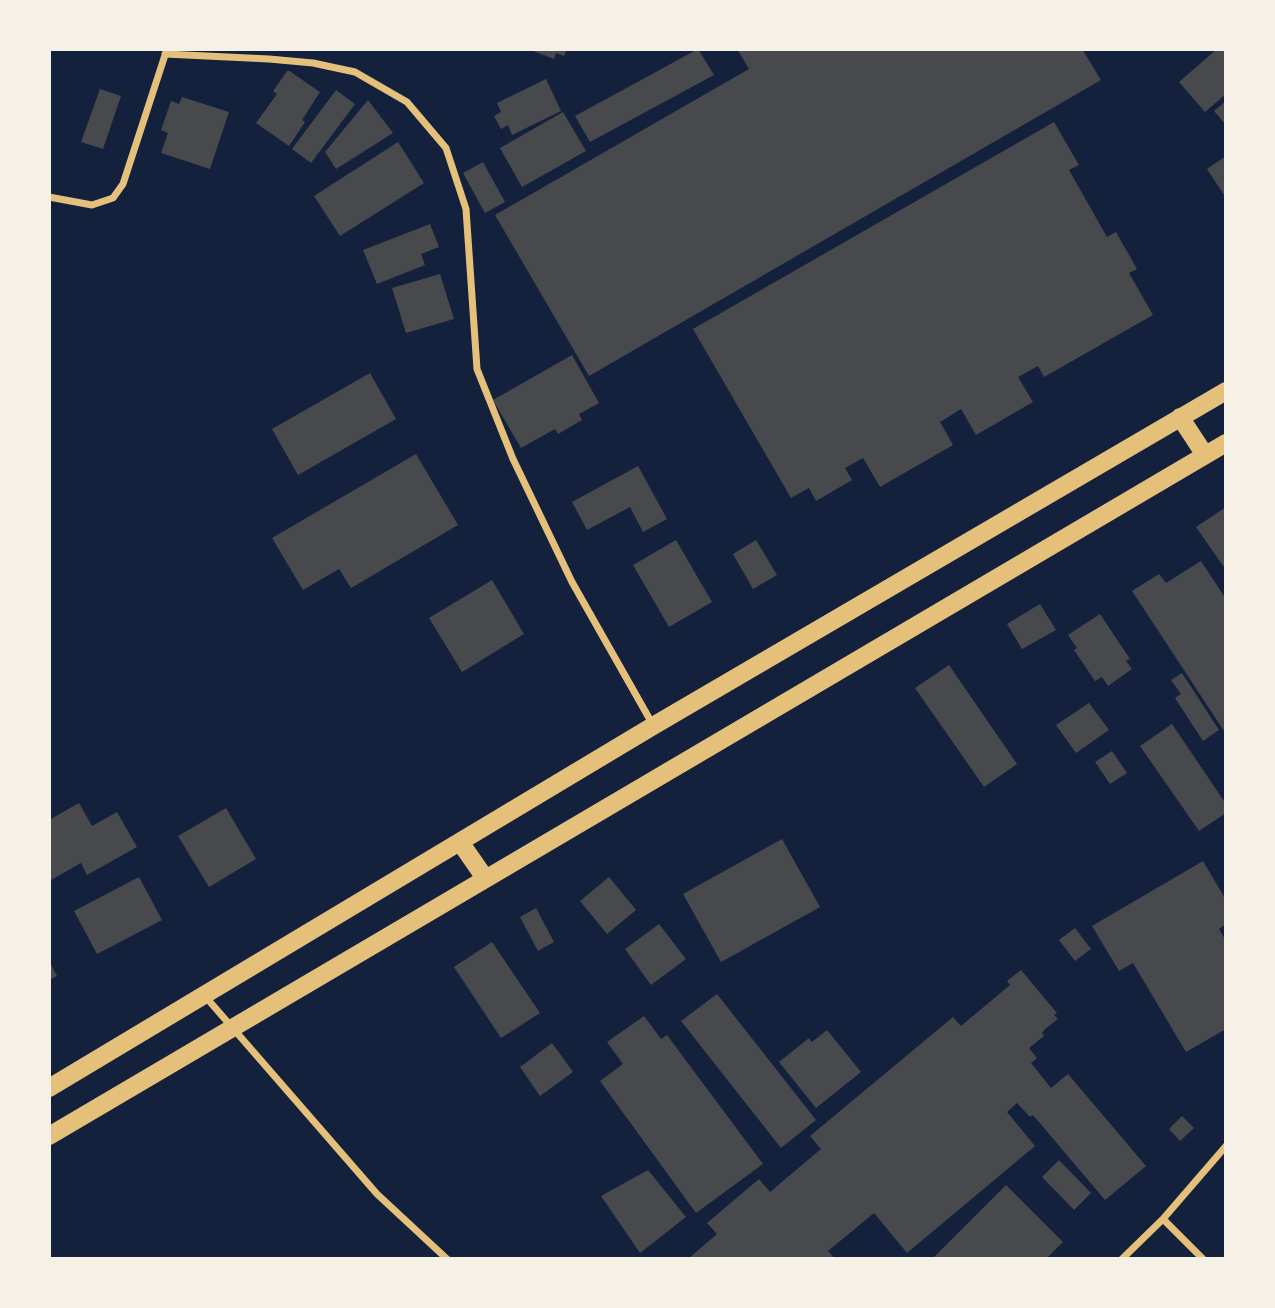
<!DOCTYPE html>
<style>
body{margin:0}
#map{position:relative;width:1275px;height:1308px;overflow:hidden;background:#14213d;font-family:"Noto Sans",sans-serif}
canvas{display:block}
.frame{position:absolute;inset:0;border:51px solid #f6f1e7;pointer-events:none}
</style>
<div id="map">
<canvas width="1275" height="1308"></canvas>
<div class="frame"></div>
</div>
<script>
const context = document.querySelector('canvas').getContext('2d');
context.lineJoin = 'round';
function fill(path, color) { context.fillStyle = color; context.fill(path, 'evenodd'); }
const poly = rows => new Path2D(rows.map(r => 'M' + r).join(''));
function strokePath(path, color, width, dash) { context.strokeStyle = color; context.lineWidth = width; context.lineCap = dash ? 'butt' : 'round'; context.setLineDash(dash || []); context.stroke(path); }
const building = poly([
 [528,49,567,49,564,56,556,53,554,59],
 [698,49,714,75,590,142,575,116],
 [737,49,1082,49,1101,80,589,376,495,215,749,69],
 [1217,49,1226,49,1226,94,1205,112,1179,82],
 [288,70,320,92,302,120,305,122,289,146,256,123,277,94,273,91],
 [546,79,561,111,512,135,508,125,501,129,494,116,501,112,497,103],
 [100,89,121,96,103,149,81,142],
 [336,90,355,104,311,163,292,149],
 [182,97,229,112,210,169,161,153,168,133,161,130,171,101,179,104],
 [368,100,393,133,336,169,325,152],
 [1226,101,1226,125,1214,111],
 [563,112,586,151,522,187,500,148],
 [1054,122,1079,165,1069,170,1107,237,1116,232,1137,269,1129,273,1153,315,1044,377,1038,366,1018,377,1033,402,976,435,961,409,940,422,953,445,880,487,863,458,845,468,852,480,816,501,809,488,791,498,693,329],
 [398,142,424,183,340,236,314,196],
 [1226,156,1226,198,1207,169],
 [483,162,505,202,485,213,463,173],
 [430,224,439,247,421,254,425,265,377,284,363,250],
 [440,274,454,319,406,333,392,288],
 [572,355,599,403,579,414,582,420,558,434,555,429,521,448,493,400],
 [370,373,396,419,298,475,272,429],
 [416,454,458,525,351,588,339,569,303,590,272,538],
 [638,466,667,519,643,532,630,507,587,530,572,502],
 [1226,507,1226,570,1196,527],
 [676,540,712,602,669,627,633,565],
 [756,540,777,575,753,589,733,554],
 [1201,561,1226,599,1226,734,1132,591,1159,574,1166,583],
 [492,580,524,634,462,672,429,618],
 [1040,604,1056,630,1022,649,1007,624],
 [1100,614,1130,659,1126,661,1132,669,1108,686,1102,677,1095,681,1074,650,1077,648,1068,635],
 [949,665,1017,764,984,787,915,688],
 [1182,673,1219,730,1203,741,1175,698,1181,694,1171,680],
 [1089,703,1109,730,1076,753,1056,725],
 [1172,724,1226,804,1226,813,1199,831,1140,746],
 [1112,751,1127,773,1110,784,1095,762],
 [79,803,92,826,117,812,137,847,87,875,81,863,51,880,49,877,49,820],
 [226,808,256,859,209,887,178,836],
 [782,839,820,907,721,962,683,894],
 [1203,861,1226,900,1226,924,1219,929,1226,941,1226,1029,1186,1052,1133,963,1119,971,1092,926],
 [139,877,162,920,97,954,74,911],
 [609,877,636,910,607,934,580,901],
 [536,908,554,942,538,951,520,917],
 [659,924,686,959,651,985,625,949],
 [1075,928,1091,949,1075,961,1059,940],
 [492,942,540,1013,501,1038,454,967],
 [49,961,57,976,49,980],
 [1021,970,1057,1013,1054,1015,1058,1019,1045,1029,1042,1033,1044,1036,1029,1048,1037,1058,1031,1063,1051,1088,1068,1074,1146,1166,1105,1200,1033,1115,1030,1117,1017,1103,1007,1112,1035,1146,907,1253,874,1213,828,1251,835,1259,688,1259,717,1234,707,1223,759,1179,770,1192,821,1149,810,1136,953,1017,961,1026,1010,985,1007,981],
 [717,994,816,1120,781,1148,681,1021],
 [644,1016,661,1039,667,1035,763,1164,696,1213,600,1081,623,1064,607,1042],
 [827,1030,861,1072,816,1108,779,1062,809,1038,812,1042],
 [552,1043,573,1072,540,1096,520,1067],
 [1182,1116,1194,1128,1180,1141,1169,1129],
 [1059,1160,1091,1193,1074,1210,1042,1177],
 [648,1170,686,1217,640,1253,601,1196],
 [1006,1185,1063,1242,1046,1259,932,1259]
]);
const minor = poly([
 [165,54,269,59,313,63,355,72,407,102,446,148,466,209,477,369,513,459,572,582,653,725],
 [49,197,92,205,113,198,123,184,167,49],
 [204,995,377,1194,447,1259],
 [1163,1219,1203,1259],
 [1122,1259,1163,1219,1226,1146]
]);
const primary = poly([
 [1180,417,1205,455],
 [460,842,485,878],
 [49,1088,653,726,1226,391],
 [49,1136,1226,443]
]);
fill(building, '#48494c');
strokePath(minor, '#e5c07b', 7);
strokePath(primary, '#e5c07b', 18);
</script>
